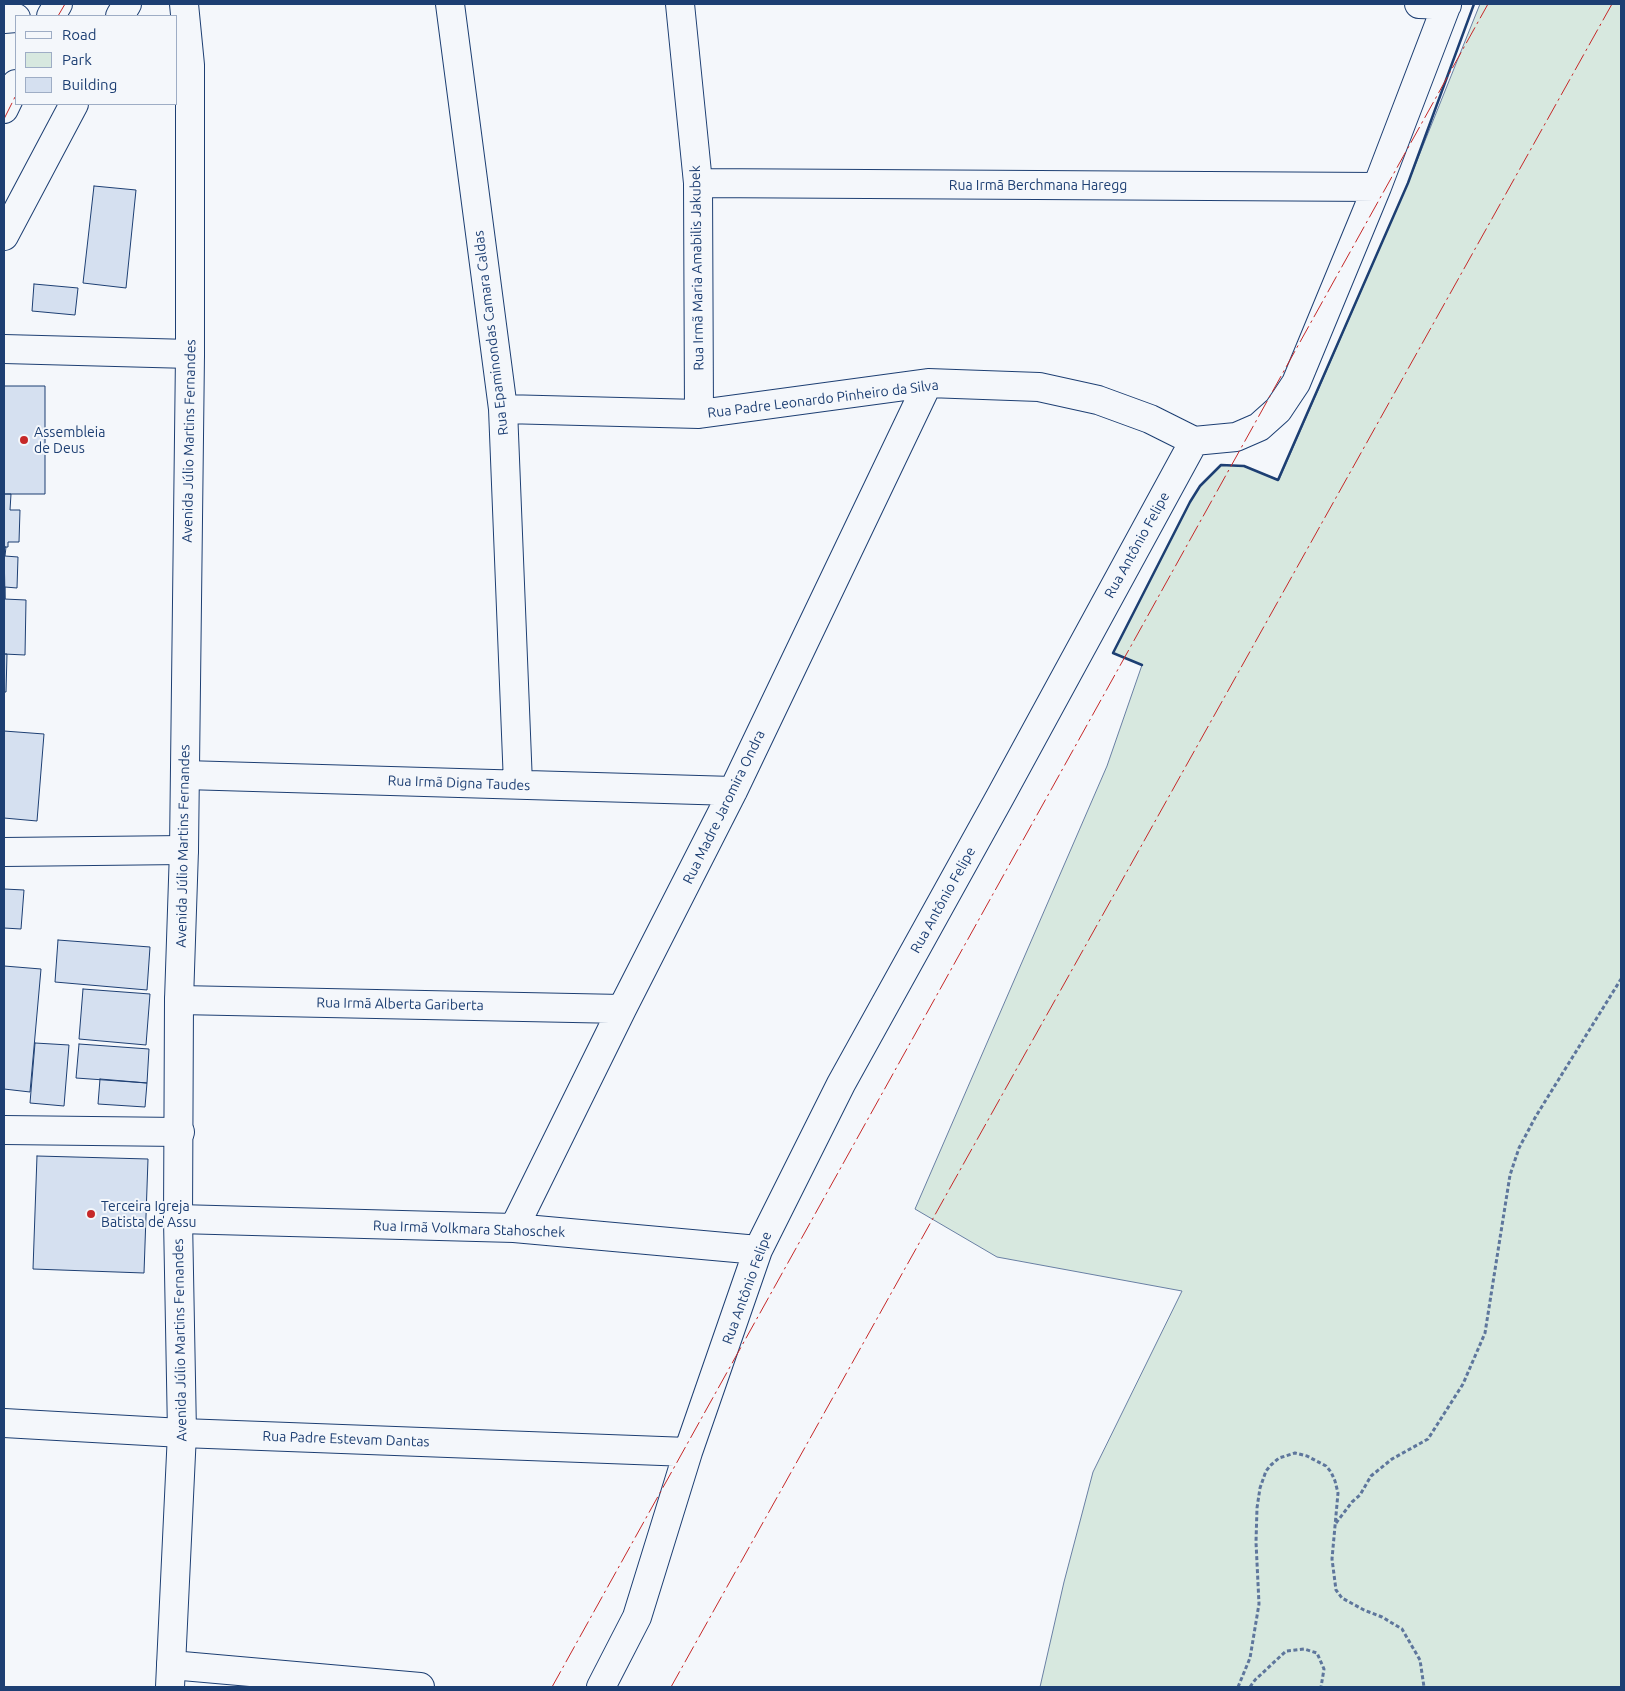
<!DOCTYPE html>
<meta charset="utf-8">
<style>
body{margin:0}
#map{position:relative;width:1625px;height:1691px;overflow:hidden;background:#f4f7fb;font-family:Ubuntu,sans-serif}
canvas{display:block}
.frame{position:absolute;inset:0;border:5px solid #1d3f73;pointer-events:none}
.legend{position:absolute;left:15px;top:15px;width:162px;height:90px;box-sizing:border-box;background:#f4f7fb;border:1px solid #9eadc5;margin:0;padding:6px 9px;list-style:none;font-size:15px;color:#1d3f73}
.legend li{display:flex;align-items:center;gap:10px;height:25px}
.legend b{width:25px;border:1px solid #9eadc5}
</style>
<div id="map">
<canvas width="1625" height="1691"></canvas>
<div class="frame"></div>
<ul class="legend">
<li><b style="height:6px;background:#f4f7fb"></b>Road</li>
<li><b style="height:14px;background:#d7e8df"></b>Park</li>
<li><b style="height:14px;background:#d5e0f0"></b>Building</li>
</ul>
</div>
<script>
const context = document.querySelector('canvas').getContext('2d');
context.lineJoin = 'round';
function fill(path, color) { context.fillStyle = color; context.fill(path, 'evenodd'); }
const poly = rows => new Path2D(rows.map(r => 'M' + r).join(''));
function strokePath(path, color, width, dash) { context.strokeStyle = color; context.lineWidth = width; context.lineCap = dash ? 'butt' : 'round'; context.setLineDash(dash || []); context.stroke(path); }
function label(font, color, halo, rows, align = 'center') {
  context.font = font + ' Ubuntu,sans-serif'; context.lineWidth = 4; context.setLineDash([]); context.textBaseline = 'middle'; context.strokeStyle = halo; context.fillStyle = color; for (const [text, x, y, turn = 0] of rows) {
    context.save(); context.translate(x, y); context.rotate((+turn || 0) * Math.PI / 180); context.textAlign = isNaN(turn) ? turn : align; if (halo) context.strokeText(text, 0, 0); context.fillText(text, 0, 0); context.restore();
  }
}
const green = poly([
 [1480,4,1621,4,1621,1687,1040,1687,1064,1582,1093,1472,1182,1291,997,1257,915,1209,1107,766,1142,665,1113,653,1190,502,1200,486,1221,465,1244,466,1279,480,1408,183,1480,4]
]);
const building = poly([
 [94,186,136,190,126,288,83,283,94,186],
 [34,284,78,288,75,315,32,311,34,284],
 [4,386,45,386,45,494,4,494,4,386],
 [4,494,11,494,10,510,20,510,19,542,8,542,8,547,4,547,4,494],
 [4,547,6,547,5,556,18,557,17,588,5,587,5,599,4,547],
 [4,599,26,600,25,655,4,654,4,599],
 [4,654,7,654,6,692,4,692,4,654],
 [4,731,44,734,37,821,4,818,4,731],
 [4,889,24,890,21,929,4,928,4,889],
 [58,940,150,947,147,990,55,982,58,940],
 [4,966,41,969,30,1092,4,1089,4,966],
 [83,989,150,994,146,1045,79,1039,83,989],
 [35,1043,69,1045,64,1106,30,1103,35,1043],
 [79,1044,149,1049,147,1083,76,1078,79,1044],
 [100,1079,147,1083,145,1107,98,1104,100,1079],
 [37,1156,148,1159,144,1273,33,1269,37,1156]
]);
const path = poly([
 [1336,1523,1352,1502,1360,1495,1371,1476,1392,1459,1428,1439,1463,1384,1485,1333,1510,1175,1519,1148,1536,1116,1621,979],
 [1238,1687,1250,1658,1259,1604,1256,1542,1257,1508,1260,1488,1266,1471,1271,1465,1279,1458,1295,1453,1307,1456,1326,1466,1331,1472,1335,1481,1338,1493,1332,1559,1336,1590,1342,1598,1364,1610,1382,1617,1402,1629,1420,1660,1424,1687],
 [1250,1687,1255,1680,1286,1651,1304,1649,1317,1653,1324,1669,1321,1687]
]);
const minor = poly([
 [450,4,503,409,518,784],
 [680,4,698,183,699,414],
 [1419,4,1447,5],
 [4,19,16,18],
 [698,183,1377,187],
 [4,349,190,354],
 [503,409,699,414,928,383,1039,387,1098,400,1150,419,1194,441],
 [185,775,733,791],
 [4,852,184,850],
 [179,1000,622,1009],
 [4,1130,180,1132],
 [178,1219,514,1228,758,1250],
 [514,1228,622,1009,733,791,928,383],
 [4,1423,182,1433,688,1452],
 [171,1665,420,1687],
 [601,1687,637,1617,688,1452,758,1250,841,1084,1000,797,1194,441,1236,437,1259,427,1278,410,1296,383,1377,187,1447,4]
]);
const tertiary = poly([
 [51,16,58,4],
 [120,16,127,4],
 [4,109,16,84],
 [4,236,74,104],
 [170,1687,182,1433,178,1219,179,1000,184,850,190,354,190,65,184,4]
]);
const wall = poly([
 [1142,665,1113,653,1190,502,1200,486,1221,465,1244,466,1278,480,1408,183,1474,4]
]);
const power = poly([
 [58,16,65,4],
 [4,119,16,95],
 [552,1687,1488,4],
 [671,1687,1612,4]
]);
const markers = [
 [24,440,5,"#c62828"],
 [91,1214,5,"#c62828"]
];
const streetNames = [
 ["Rua Irmã Berchmana Haregg",1038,185],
 ["Rua Irmã Maria Amabilis Jakubek",697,268,-91],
 ["Rua Epaminondas Camara Caldas",491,333,-97],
 ["Rua Padre Leonardo Pinheiro da Silva",823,399,-7],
 ["Avenida Júlio Martins Fernandes",189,441,-89],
 ["Rua Antônio Felipe",1137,545,-61],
 ["Rua Irmã Digna Taudes",459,783,2],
 ["Rua Madre Jaromira Ondra",724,807,-64],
 ["Avenida Júlio Martins Fernandes",183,846,-89],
 ["Rua Antônio Felipe",943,900,-61],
 ["Rua Irmã Alberta Gariberta",400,1004,1],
 ["Rua Irmã Volkmara Stahoschek",469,1229,2],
 ["Rua Antônio Felipe",747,1288,-70],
 ["Avenida Júlio Martins Fernandes",180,1340,-91],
 ["Rua Padre Estevam Dantas",346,1439,2]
];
const poiNames = [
 ["Assembleia",34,432],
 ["de Deus",34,448],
 ["Terceira Igreja",101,1206],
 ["Batista de Assu",101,1222]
];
fill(green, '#d7e8df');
strokePath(green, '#687fa3', 1);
fill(building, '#d5e0f0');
strokePath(building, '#1d3f73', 1);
strokePath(minor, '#1d3f73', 30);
strokePath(tertiary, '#1d3f73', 30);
strokePath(path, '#5e769c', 3, [4, 2.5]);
strokePath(minor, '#f4f7fb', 28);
strokePath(tertiary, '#f4f7fb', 28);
strokePath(wall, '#1d3f73', 2.5);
strokePath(power, '#c62828', 1, [18, 4, 2.5, 4]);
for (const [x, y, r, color] of markers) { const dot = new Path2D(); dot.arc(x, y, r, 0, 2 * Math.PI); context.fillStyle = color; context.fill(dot); strokePath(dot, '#f4f7fb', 2); }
label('14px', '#1d3f73', '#f4f7fb', streetNames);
label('14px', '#1d3f73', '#f4f7fb', poiNames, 'left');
</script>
